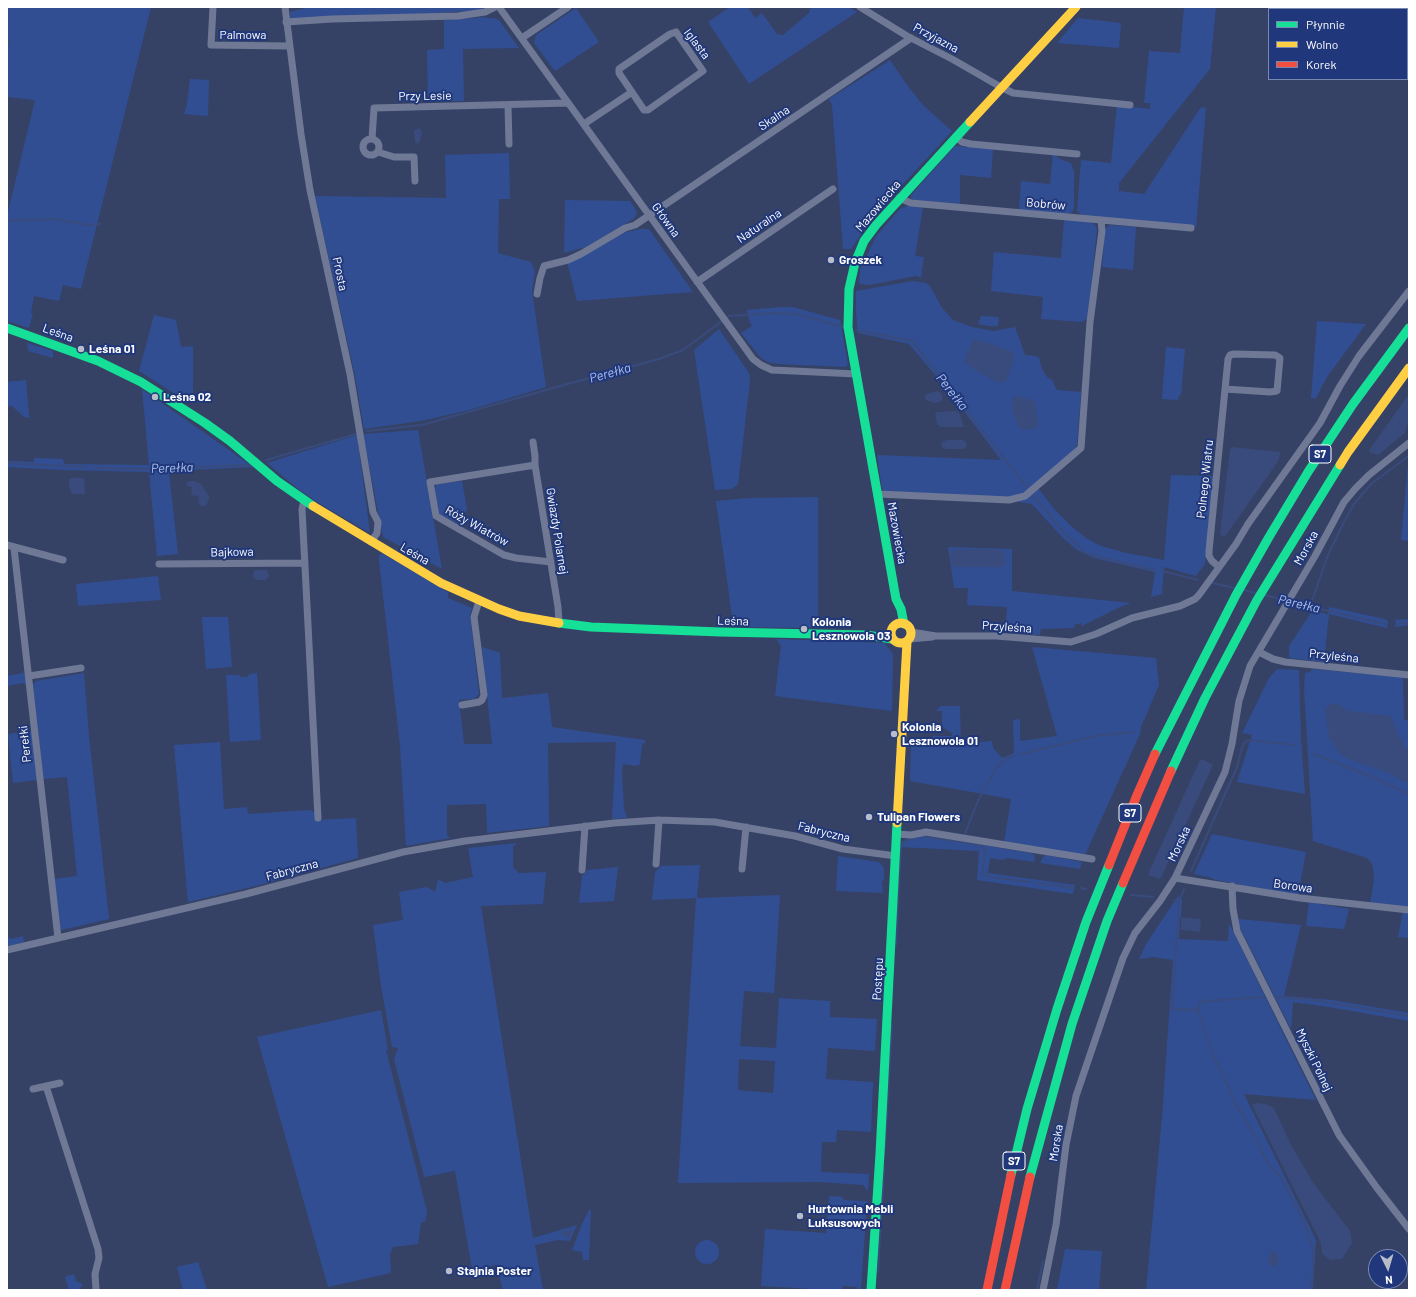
<!DOCTYPE html>
<meta charset="utf-8">
<style>
body{margin:0}
#map{position:relative;width:1416px;height:1297px;overflow:hidden;background:#354266;font-family:Barlow,sans-serif}
canvas{display:block}
.frame{position:absolute;inset:0;border:8px solid #fff;pointer-events:none}
.legend{position:absolute;left:1268px;top:8px;width:140px;height:72px;box-sizing:border-box;background:#20387b;border:1px solid #7988b0;margin:0;padding:5px 7px;list-style:none;font-size:12px;color:#fff}
.legend li{display:flex;align-items:center;gap:8px;height:20px}
.legend b{width:20px;border:1px solid #7988b0}
.north{position:absolute;left:1368px;top:1249px;width:40px;height:40px;box-sizing:border-box;background:#20387b;border:1px solid #7988b0;border-radius:50%;rotate:175deg;font-size:11px;font-weight:700;line-height:16px;text-align:center;color:#fff}
.north::after{content:'';display:block;margin:auto;width:14px;height:18px;background:#b8bdc9;clip-path:polygon(50% 0,100% 100%,50% 72%,0 100%)}
</style>
<div id="map">
<canvas width="1416" height="1297"></canvas>
<div class="frame"></div>
<ul class="legend">
<li><b style="height:5px;background:#16e098"></b>Płynnie</li>
<li><b style="height:5px;background:#ffcf43"></b>Wolno</li>
<li><b style="height:5px;background:#f24e42"></b>Korek</li>
</ul>
<div class="north">N</div>
</div>
<script>
const context = document.querySelector('canvas').getContext('2d');
context.lineJoin = 'round';
function fill(path, color) { context.fillStyle = color; context.fill(path, 'evenodd'); }
const poly = rows => new Path2D(rows.map(r => 'M' + r).join(''));
function strokePath(path, color, width, dash) { context.strokeStyle = color; context.lineWidth = width; context.lineCap = dash ? 'butt' : 'round'; context.setLineDash(dash || []); context.stroke(path); }
function label(font, color, halo, rows, align = 'center') {
  context.font = font + ' Barlow,sans-serif'; context.lineWidth = 4; context.setLineDash([]); context.textBaseline = 'middle'; context.strokeStyle = halo; context.fillStyle = color; for (const [text, x, y, turn = 0] of rows) {
    context.save(); context.translate(x, y); context.rotate((+turn || 0) * Math.PI / 180); context.textAlign = isNaN(turn) ? turn : align; if (halo) context.strokeText(text, 0, 0); context.fillText(text, 0, 0); context.restore();
  }
}
const green = poly([
 [7,7,151,7,81,289,63,285,59,301,34,296,31,313,33,314,29,328,7,321,7,216,35,100,7,97],
 [310,7,482,7,484,10,454,12,291,21,290,12],
 [730,7,748,7,755,18,762,13,777,34,783,35,810,12,809,10,814,7,848,7,857,12,749,84,708,22],
 [1184,7,1216,7,1210,69,1119,183,1119,191,1144,194,1201,107,1206,108,1196,227,1084,217,1077,211,1081,160,1111,163,1117,105,1150,109,1150,103,1144,103,1149,51,1180,53],
 [576,8,599,42,555,71,534,43,536,35],
 [486,17,486,18,494,18,499,20,519,48,463,49,464,101,428,102,427,50,444,49,444,20],
 [1078,18,1121,23,1119,48,1057,43],
 [890,60,907,85,923,105,952,131,872,218,851,249,843,249,832,105,829,99],
 [190,79,209,80,208,116,184,114,187,104],
 [955,146,993,149,991,178,960,175,960,204,913,200,911,198,911,195],
 [509,153,510,199,499,199,498,253,531,262,535,272,532,291,546,387,469,410,421,421,364,429,355,376,315,196,446,198,445,155],
 [1053,154,1062,160,1071,163,1074,172,1074,209,1071,213,1067,215,1019,210,1021,181,1050,184],
 [565,200,630,201,637,212,635,218,586,247,564,253],
 [908,206,923,207,915,256,924,257,921,278,916,276,905,278,870,285,859,284,860,269,877,235,900,209],
 [1064,220,1091,222,1095,225,1097,229,1088,318,1082,322,1041,319,1043,297,991,291,994,252,1061,258],
 [1110,225,1136,227,1133,270,1102,267,1105,229],
 [641,229,649,229,693,292,577,301,567,262,626,232],
 [913,281,926,283,930,286,942,308,953,320,972,327,988,330,994,331,1015,327,1025,355,1036,356,1039,358,1042,369,1047,377,1052,380,1057,390,1081,392,1077,445,1073,452,1027,492,1009,498,885,491,882,489,877,455,1001,460,949,391,909,344,858,333,856,312,856,291],
 [782,307,792,307,840,320,848,364,846,367,778,364,768,362,761,358,741,333,752,326,749,320,747,310],
 [154,315,176,320,181,347,193,346,193,395,183,399,139,371],
 [981,316,999,317,998,326,989,326,978,324],
 [1317,321,1366,324,1327,377,1316,398,1311,398],
 [719,329,749,373,750,381,738,484,732,489,715,490,694,350],
 [27,343,53,351,53,358,28,351],
 [1166,347,1185,349,1181,395,1179,395,1178,400,1162,399],
 [26,380,29,415,30,418,24,417,12,406,7,406,7,382],
 [142,389,253,467,169,471,178,554,157,556,149,472,64,470,7,467,7,461,34,462,34,458,63,459,64,464,149,465],
 [418,430,442,569,383,537,363,434],
 [357,435,370,533,322,505,298,489,267,463],
 [1409,463,1409,541,1401,540,1408,464],
 [1171,475,1214,476,1205,564,1196,576,1164,567,1162,594,1151,597,1155,572,1094,558,1077,550,1063,538,1032,504,1018,502,1038,488,1053,508,1071,526,1086,538,1101,546,1126,553,1164,560],
 [462,481,467,509,459,524,437,513,433,489,437,484],
 [818,497,818,628,738,627,738,624,733,623,716,501,747,498],
 [948,547,1012,549,1012,591,1131,603,1120,607,1082,626,1081,623,1074,625,1075,628,1041,629,1040,635,1005,632,1007,607,967,605,968,588,954,588],
 [382,553,448,592,448,598,472,608,470,615,479,694,474,699,459,700,464,744,492,744,482,647,500,653,502,698,548,693,552,727,645,740,645,743,642,744,640,764,637,766,623,764,622,771,624,809,627,818,612,819,616,742,548,743,549,826,487,833,486,804,447,805,447,835,450,838,406,846,400,746,379,560,379,556],
 [158,576,161,600,78,606,76,584],
 [1329,607,1385,619,1388,621,1387,628,1329,614,1324,662,1289,658,1289,646,1312,611,1328,614],
 [202,617,228,617,232,667,206,669],
 [1409,619,1409,625,1395,627,1396,621,1394,620],
 [776,639,885,643,893,654,892,711,775,696,781,646],
 [1032,647,1156,658,1159,685,1141,727,1140,734,1085,855,1004,843,1011,799,910,781,911,743,933,744,933,736,952,736,952,733,942,727,942,711,936,711,940,706,960,706,961,744,992,741,993,748,1002,758,1014,753,1013,720,1020,719,1020,741,1057,736],
 [1277,669,1299,670,1301,740,1305,794,1237,782,1252,735,1242,733,1269,678],
 [1312,669,1403,677,1404,720,1409,720,1409,908,1370,904,1374,879,1373,866,1370,861,1367,858,1313,841,1304,689,1305,673,1310,672],
 [24,671,27,686,23,683,7,686,7,676,23,673],
 [84,673,89,735,109,919,62,930,60,928,54,879,77,876,67,777,43,779,33,685,36,681],
 [257,673,261,740,230,742,226,675,239,675,241,677,247,677,250,674],
 [32,731,37,780,13,783,8,734],
 [220,742,224,809,247,807,248,814,308,810,312,811,316,814,317,820,356,818,358,858,256,886,188,902,174,745],
 [1212,834,1306,852,1298,895,1260,889,1212,879,1212,878,1194,874],
 [922,835,1031,853,1034,855,1035,862,1007,858,1003,860,990,858,988,873,1075,885,1073,894,977,880,979,851,900,847,900,844,903,841,910,837],
 [517,843,513,847,513,867,519,873,546,872,543,904,481,906,533,1238,577,1225,570,1241,558,1240,535,1245,543,1290,503,1290,496,1265,472,1269,455,1171,424,1177,394,1059,398,1048,392,1047,381,986,373,925,403,920,399,892,427,887,435,892,438,879,445,883,473,877,468,848],
 [1046,855,1082,862,1080,869,1040,863,1043,857],
 [838,856,879,862,884,868,884,879,882,883,883,893,836,891],
 [700,865,697,898,780,895,774,993,744,991,740,1046,776,1048,779,998,830,1001,830,1017,877,1019,875,1051,828,1048,826,1079,873,1082,871,1132,837,1130,836,1142,822,1142,821,1172,869,1174,868,1191,863,1185,819,1182,678,1183,696,898,652,900,655,872,661,866],
 [739,1059,775,1061,773,1093,738,1090],
 [618,867,614,901,579,903,582,876,588,870],
 [1178,896,1182,899,1181,916,1180,918,1179,939,1228,941,1229,923,1316,1100,1244,1094,1316,1240,1313,1290,1146,1290,1163,1106,1164,1087,1173,960,1153,957,1139,959,1146,944],
 [1309,902,1349,909,1344,929,1306,926],
 [1403,911,1409,912,1409,938,1398,937],
 [1238,919,1301,925,1284,996,1332,1000,1409,1013,1409,1021,1329,1007,1293,1002,1291,1029,1239,926],
 [23,936,24,942,9,946,7,945,7,937,11,939],
 [381,1010,388,1050,386,1050,427,1211,425,1222,421,1222,418,1244,393,1247,390,1254,391,1273,328,1287,257,1037],
 [829,1196,843,1197,843,1200,867,1201,861,1290,857,1290,857,1287,843,1286,842,1290,831,1290,761,1286,765,1229,826,1233],
 [589,1210,591,1210,589,1260,583,1260,582,1252,572,1250,582,1224],
 '695 1252a12 12 0 1 1 24 0a12 12 0 1 1-24 0Z',
 [1065,1249,1102,1251,1099,1290,1057,1290],
 [198,1262,207,1290,183,1290,177,1267],
 [74,1274,76,1281,83,1284,79,1290,69,1290,65,1277]
]);
const water = poly([
 [419,128,422,132,420,141,417,144,415,142,414,131],
 [973,339,986,342,1012,352,1014,358,1007,380,1002,383,993,380,975,370,964,362],
 [937,391,941,393,942,395,943,398,941,401,936,403,932,402,926,400,925,398,925,396,927,394],
 [1409,394,1409,422,1406,428,1405,433,1378,455,1369,452,1370,449],
 [1018,396,1034,401,1036,404,1038,426,1036,428,1022,430,1019,428,1012,409,1012,401,1014,397],
 [954,411,959,412,964,427,941,427,937,424,935,415,937,412],
 [947,440,963,440,966,442,967,446,964,449,945,449,941,447,942,442],
 [1232,447,1280,452,1279,460,1226,535,1224,537,1220,534,1230,449],
 [73,478,84,478,85,494,72,494,69,486,69,479],
 [189,481,194,481,201,484,209,496,209,499,206,506,201,506,198,502,199,497,195,495,193,496,191,495,192,487,187,486,186,483],
 [981,549,1000,550,1004,554,1005,562,1003,567,953,567,951,560,951,550],
 [255,570,267,570,269,576,265,580,257,580,254,578,253,574],
 [1329,704,1337,704,1349,711,1391,716,1398,735,1409,753,1409,782,1402,781,1389,773,1352,760,1339,754,1329,737,1325,711],
 [1202,759,1213,765,1161,878,1159,879,1149,875,1149,872,1200,760],
 [1181,917,1201,919,1200,932,1182,930,1181,929],
 [1257,1103,1265,1104,1274,1108,1291,1145,1314,1184,1350,1231,1352,1243,1342,1259,1330,1260,1322,1254,1321,1243,1252,1105],
 [570,1230,573,1231,570,1238,561,1234,562,1231],
 [1274,1251,1278,1255,1278,1259,1277,1265,1274,1267,1269,1264,1268,1259,1271,1252]
]);
const stream = poly([
 [7,36,9,41,7,46],
 [7,221,55,219,89,225,100,224],
 [856,330,912,341,1027,487],
 [367,431,422,425,553,388,659,359,683,350,729,316,773,313,797,314,843,327],
 [266,460,356,434],
 [7,463,85,467],
 [95,468,146,469,250,465],
 [1032,494,1065,534,1084,552,1098,557,1155,570],
 [1162,571,1198,580],
 [1213,583,1234,588],
 [1244,590,1255,593],
 [1265,595,1286,601],
 [1290,602,1385,624],
 [1310,606,1328,555,1344,522,1354,504,1371,484,1409,456],
 [1399,624,1409,622],
 [1311,753,1365,774,1409,794],
 [1021,754,1095,736,1133,732],
 [965,834,977,803,987,784,996,769,1006,758,1014,756],
 [922,836,980,845,985,851,982,873,986,875,991,877,1030,882],
 [1191,871,1237,767,1243,744,1248,740,1295,745],
 [1038,883,1074,888],
 [1081,888,1086,889],
 [1131,895,1153,897],
 [1174,900,1179,901,1172,1009,1198,1010],
 [1179,901,1184,889],
 [896,945,901,845,906,840,918,837],
 [1264,997,1205,1001,1201,1002,1198,1010,1213,1055,1230,1090,1235,1105,1241,1112,1257,1140,1263,1154,1270,1166,1279,1175,1301,1215,1313,1247,1312,1290],
 [1275,997,1314,1000,1409,1016],
 [885,1149,892,1025],
 [878,1272,884,1167],
 [1037,1290,1043,1261]
]);
const street = poly([
 [213,7,211,45,289,46],
 [285,7,301,134,310,190,350,374,373,512,378,522,377,533,371,542],
 [499,7,753,359,761,365,772,370,857,374],
 [860,7,907,36,952,59,999,86,1013,93,1130,105],
 [286,22,332,19,458,16,485,12,495,7],
 [676,32,703,71,648,110,644,110,619,73,619,69,670,34,676,32],
 [522,38,568,7],
 [508,105,509,144],
 [584,124,632,92],
 [957,138,962,142,971,144,1077,154],
 '363 147a8 8 0 1 1 16 0a8 8 0 1 1-16 0Z',
 [372,139,374,108,568,103],
 [378,152,394,157,414,157,415,181],
 [899,198,911,203,1191,228],
 [697,282,833,189],
 [537,294,540,278,544,266,568,260,581,254,625,228,635,225,911,38],
 [533,442,535,456,535,465,558,607,559,623],
 [535,465,430,482,436,516,504,555,516,558,551,562],
 [878,494,1009,500,1025,496,1081,448,1090,322,1102,231,1101,220],
 [304,501,302,509,318,818],
 [7,545,63,560],
 [14,548,58,938],
 [159,564,305,563],
 [1219,567,1212,561,1209,556,1209,551,1228,359,1230,355,1234,354,1275,355,1280,358,1277,391,1270,392,1225,389],
 [911,632,936,636,996,636,1071,642,1096,634,1132,618,1180,606,1195,599,1199,595,1236,544,1248,524,1320,423,1340,386,1359,356,1409,291],
 [910,639,932,637],
 [1259,652,1273,659,1285,662,1409,675],
 [29,676,81,668],
 [462,705,479,702,482,700,484,695,474,617,479,601],
 [897,834,911,835,926,832,1092,859],
 [656,864,659,820],
 [742,869,746,827],
 [582,870,585,826],
 [1175,878,1300,898,1409,910],
 [1232,886,1233,909,1237,931,1339,1135,1377,1188,1409,1229],
 [7,950,246,894,403,852,465,841,614,823,659,820,715,822,795,836,843,849,896,856],
 [46,1086,98,1249,99,1258,95,1274,96,1290],
 [33,1089,60,1083],
 [1043,1290,1056,1225,1066,1145,1076,1096,1123,958,1135,933,1160,901,1175,878,1225,772,1232,744,1239,701,1250,666,1315,556,1344,502,1355,489,1369,475,1409,443]
]);
const fast = poly([
 [7,328,98,361,141,382,205,423,230,441,277,481,313,506],
 [559,623,591,627,720,632,866,635,892,639],
 [904,624,901,609,896,599,848,327,849,289,855,263,864,241,876,225,970,122],
 [1155,754,1236,595,1269,537,1308,472,1353,404,1409,328],
 [1171,771,1205,698,1257,600,1340,465],
 [1011,1175,1027,1109,1057,1009,1086,922,1109,865],
 [1030,1177,1072,1024,1107,921,1123,883],
 [871,1290,880,1154,897,823]
]);
const slow = poly([
 [970,122,1076,7],
 [1340,465,1348,452,1409,368],
 [313,506,441,583,499,609,519,616,559,623],
 '891 633a10 10 0 1 1 20 0a10 10 0 1 1-20 0Z',
 [897,823,907,642]
]);
const jam = poly([
 [1109,865,1137,795,1155,754],
 [1123,883,1171,771],
 [987,1290,1011,1175],
 [1005,1290,1030,1177]
]);
const markers = [
 [831,260,4,"#b8bdc9"],
 [81,349,4,"#b8bdc9"],
 [155,397,4,"#b8bdc9"],
 [804,629,4,"#b8bdc9"],
 [894,734,4,"#b8bdc9"],
 [869,817,4,"#b8bdc9"],
 [800,1216,4,"#b8bdc9"],
 [449,1271,4,"#b8bdc9"]
];
const shields = [
 [1320,454,22],
 [1130,813,22],
 [1014,1161,22]
];
const shieldNames = [
 ["S7",1320,454],
 ["S7",1130,813],
 ["S7",1014,1161]
];
const streetNames = [
 ["Palmowa",243,35],
 ["Przyjazna",936,38,28],
 ["Iglasta",697,44,53],
 ["Przy Lesie",425,96,-1],
 ["Skalna",774,118,-34],
 ["Bobrów",1046,204,5],
 ["Mazowiecka",878,206,-50],
 ["Główna",666,220,54],
 ["Naturalna",759,226,-34],
 ["Prosta",340,274,78],
 ["Leśna",58,333,20],
 ["Polnego Wiatru",1205,479,-84],
 ["Róży Wiatrów",477,526,29],
 ["Gwiazdy Polarnej",557,531,81],
 ["Mazowiecka",897,533,80],
 ["Morska",1306,548,-61],
 ["Bajkowa",232,552,-1],
 ["Leśna",415,554,30],
 ["Leśna",733,621,2],
 ["Przyleśna",1007,627,4],
 ["Przyleśna",1334,656,6],
 ["Perełki",25,744,-96],
 ["Fabryczna",824,832,14],
 ["Morska",1179,844,-65],
 ["Fabryczna",292,870,-15],
 ["Borowa",1293,886,8],
 ["Postępu",878,979,-87],
 ["Myszki Polnej",1314,1060,64],
 ["Morska",1056,1143,-81]
];
const poiNames = [
 ["Groszek",839,260],
 ["Leśna 01",89,349],
 ["Leśna 02",163,397],
 ["Kolonia",812,622],
 ["Lesznowola 03",812,636],
 ["Kolonia",902,727],
 ["Lesznowola 01",902,741],
 ["Tulipan Flowers",877,817],
 ["Hurtownia Mebli",808,1209],
 ["Luksusowych",808,1223],
 ["Stajnia Poster",457,1271]
];
const waterNames = [
 ["Perełka",610,373,-16],
 ["Perełka",952,392,52],
 ["Perełka",172,468,-2],
 ["Perełka",1299,604,13]
];
fill(green, '#324e92');
fill(water, '#394b7c');
strokePath(stream, '#394b7c', 2);
strokePath(street, '#6f7995', 7);
strokePath(fast, '#16e098', 9);
strokePath(slow, '#ffcf43', 9);
strokePath(jam, '#f24e42', 9);
for (const [x, y, r, color] of markers) { const dot = new Path2D(); dot.arc(x, y, r, 0, 2 * Math.PI); context.fillStyle = color; context.fill(dot); strokePath(dot, '#20387b', 1.5); }
for (const [x, y, w] of shields) { const box = new Path2D(); box.roundRect(x - w / 2, y - 9, w, 18, 3); context.fillStyle = '#20387b'; context.fill(box); strokePath(box, '#fff', 1); }
label('bold 11px', '#fff', null, shieldNames);
label('12px', '#fff', '#20387b', streetNames);
label('bold 12px', '#fff', '#20387b', poiNames, 'left');
label('italic 13px', '#adc0ee', '#20387b', waterNames);
</script>
